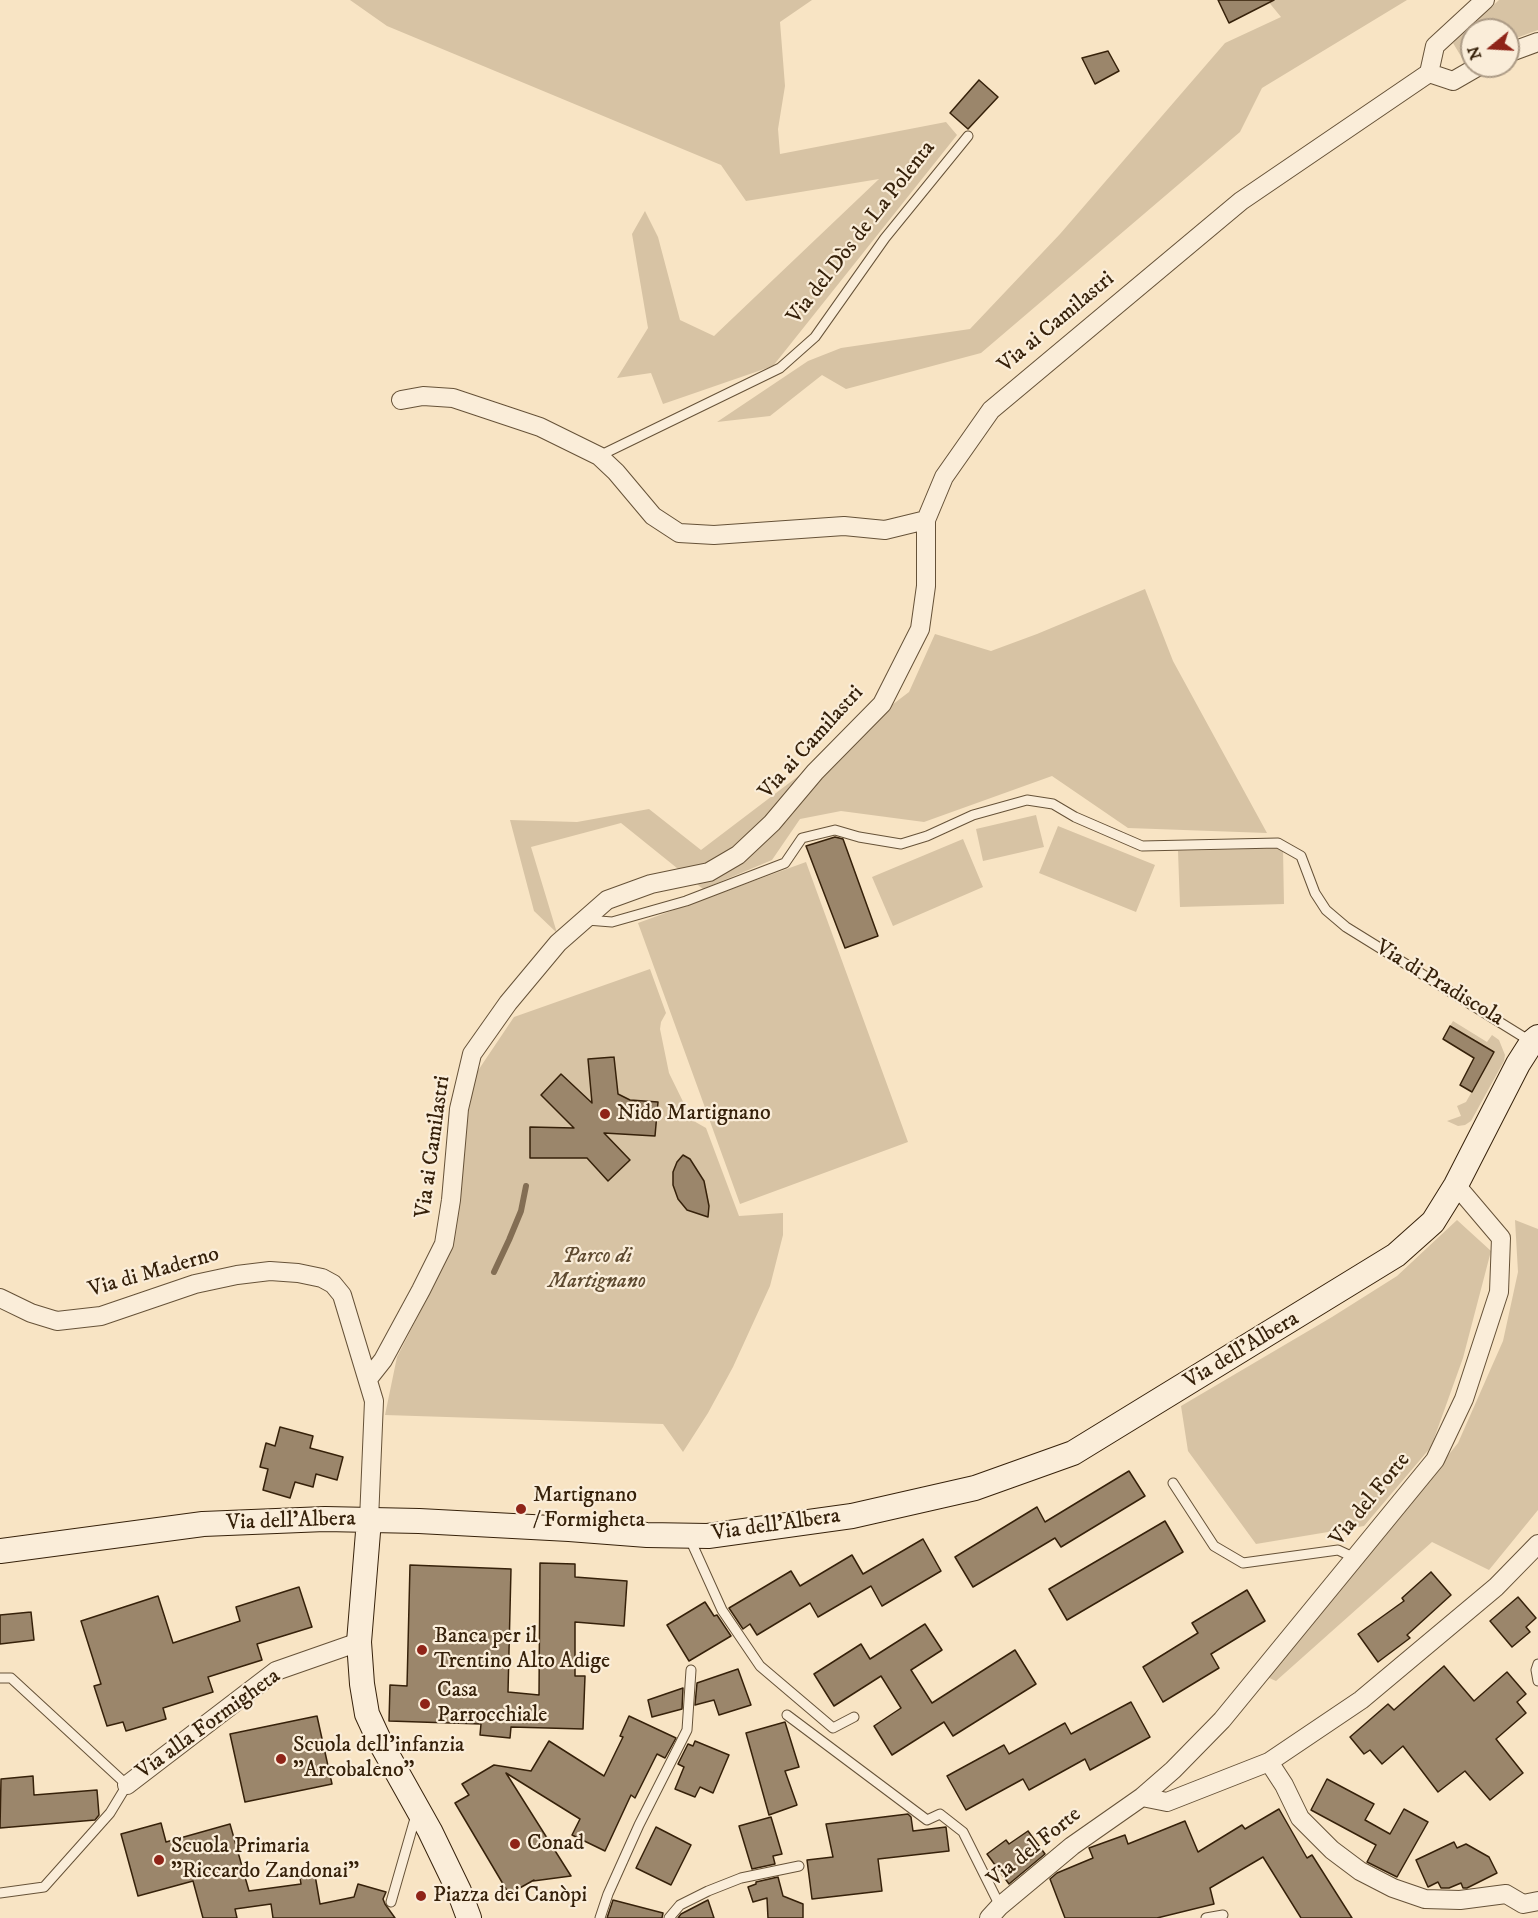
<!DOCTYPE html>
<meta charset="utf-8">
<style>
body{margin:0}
#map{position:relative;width:1538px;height:1918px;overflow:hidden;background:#f8e4c4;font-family:"IM FELL DW Pica",serif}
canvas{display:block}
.north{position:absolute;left:1460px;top:18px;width:60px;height:60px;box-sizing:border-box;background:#faedd9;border:2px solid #ac9b86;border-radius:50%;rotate:252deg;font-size:16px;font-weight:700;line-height:24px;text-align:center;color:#36210a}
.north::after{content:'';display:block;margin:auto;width:21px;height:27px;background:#8f2418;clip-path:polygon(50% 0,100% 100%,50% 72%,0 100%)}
</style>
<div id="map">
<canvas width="1538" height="1918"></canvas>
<div class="north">N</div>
</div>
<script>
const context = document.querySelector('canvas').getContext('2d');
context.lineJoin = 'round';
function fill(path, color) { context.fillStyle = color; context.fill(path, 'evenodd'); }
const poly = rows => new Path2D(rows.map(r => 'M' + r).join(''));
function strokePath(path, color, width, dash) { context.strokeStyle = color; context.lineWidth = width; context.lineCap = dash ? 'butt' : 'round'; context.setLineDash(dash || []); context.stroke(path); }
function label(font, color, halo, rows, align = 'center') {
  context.font = font + ' "IM FELL DW Pica",serif'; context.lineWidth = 4.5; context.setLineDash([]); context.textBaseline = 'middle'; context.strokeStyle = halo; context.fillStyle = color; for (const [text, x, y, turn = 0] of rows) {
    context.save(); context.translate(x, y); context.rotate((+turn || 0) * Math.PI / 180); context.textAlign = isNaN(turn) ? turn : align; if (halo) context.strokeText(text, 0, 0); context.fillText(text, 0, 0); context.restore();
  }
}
const green = poly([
 [350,0,812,0,780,22,785,86,778,129,780,154,946,122,957,135,773,366,663,404,651,373,617,378,648,328,632,234,645,211,658,237,680,320,714,336,879,179,746,201,721,165,387,26],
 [1267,0,1407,0,1262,88,1240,132,981,353,846,389,822,375,770,416,717,422,808,361,841,348,970,329,1060,234,1225,43,1281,17],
 [1499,0,1538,0,1538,30,1508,41,1508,30,1472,30,1472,55,1462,58,1453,43],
 [1145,589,1173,661,1267,833,1128,828,1052,776,924,822,841,811,800,819,772,860,703,889,621,823,531,847,557,933,534,911,510,820,577,822,649,809,701,850,909,692,935,634,991,651,1037,634],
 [1036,815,1044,847,983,861,976,829],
 [1058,826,1155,865,1136,912,1039,873],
 [963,839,983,887,893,926,872,877],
 [1283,848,1284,904,1180,907,1178,851],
 [806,862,908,1142,740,1204,638,923],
 [650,969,666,1013,661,1022,660,1029,669,1073,692,1120,706,1128,739,1216,783,1213,783,1235,770,1286,733,1367,708,1413,683,1452,663,1424,385,1415,397,1357,433,1287,443,1262,475,1075,514,1017],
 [1453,1021,1487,1042,1492,1035,1499,1040,1505,1055,1504,1061,1471,1121,1465,1125,1458,1126,1447,1121,1461,1116,1457,1106,1466,1102,1494,1052,1450,1026],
 [1457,1220,1491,1251,1463,1358,1431,1447,1364,1526,1256,1544,1188,1451,1181,1406,1332,1317,1397,1276],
 [1515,1220,1538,1229,1538,1510,1489,1570,1432,1542,1276,1681,1267,1677,1347,1581,1458,1443,1503,1341,1518,1272]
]);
const stream = poly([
 [494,1272,509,1240,521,1211,526,1186]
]);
const building = poly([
 [1218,0,1274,0,1229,23,1218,0],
 [1108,51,1119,71,1095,84,1082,58,1108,51],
 [979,80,998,97,968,129,950,113,979,80],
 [835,837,843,839,878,936,845,948,806,846,835,837],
 [1450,1026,1494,1052,1472,1092,1460,1085,1474,1058,1443,1039,1450,1026],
 [614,1057,618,1094,630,1100,658,1102,655,1136,604,1133,630,1160,608,1181,587,1158,530,1158,530,1127,574,1128,541,1095,561,1074,592,1103,588,1059,614,1057],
 [683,1155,690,1159,704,1181,709,1206,708,1217,687,1210,678,1199,673,1185,673,1172,677,1162,683,1155],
 [280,1427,313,1436,310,1448,343,1457,337,1480,316,1474,313,1487,295,1482,290,1498,263,1490,268,1469,260,1467,266,1443,275,1446,280,1427],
 [1129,1471,1145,1496,1061,1547,1055,1538,973,1587,955,1557,1037,1507,1045,1522,1129,1471],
 [1165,1521,1183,1552,1067,1620,1049,1589,1165,1521],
 [923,1539,941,1571,882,1606,871,1586,818,1617,810,1603,757,1635,750,1624,743,1629,729,1608,791,1571,800,1586,852,1555,863,1574,923,1539],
 [540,1563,575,1564,575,1577,627,1581,624,1626,575,1622,575,1676,585,1676,583,1729,511,1727,510,1738,480,1735,481,1724,389,1721,390,1685,407,1686,410,1565,511,1569,508,1692,539,1695,540,1563],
 [1431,1572,1451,1595,1407,1635,1410,1638,1378,1662,1358,1634,1404,1601,1402,1598,1431,1572],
 [299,1587,312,1627,257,1644,262,1660,208,1677,213,1692,163,1708,166,1719,126,1731,123,1722,107,1726,94,1686,101,1684,81,1621,158,1596,173,1643,240,1621,236,1607,299,1587],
 [1247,1590,1265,1621,1211,1654,1219,1668,1163,1702,1143,1667,1198,1633,1192,1623,1247,1590],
 [1518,1597,1536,1618,1526,1627,1530,1632,1512,1647,1490,1621,1518,1597],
 [705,1602,714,1616,717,1615,731,1636,689,1661,667,1625,705,1602],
 [31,1612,34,1640,0,1644,0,1615,31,1612],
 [925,1624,942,1650,911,1670,932,1703,1015,1650,1036,1684,953,1736,944,1722,892,1755,874,1726,901,1708,881,1676,834,1706,814,1674,861,1644,870,1659,925,1624],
 [1444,1666,1474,1701,1507,1672,1526,1694,1517,1702,1526,1713,1496,1739,1523,1773,1490,1800,1465,1771,1438,1792,1403,1746,1382,1764,1370,1750,1364,1754,1350,1737,1388,1704,1394,1710,1444,1666],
 [738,1669,751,1705,719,1715,714,1700,695,1705,697,1683,738,1669],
 [683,1688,682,1709,652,1717,648,1700,683,1688],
 [1131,1702,1150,1737,1090,1770,1085,1759,1029,1790,1023,1779,966,1810,947,1776,1004,1745,1009,1754,1065,1723,1071,1734,1131,1702],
 [317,1716,332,1784,245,1802,230,1734,317,1716],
 [629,1716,676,1738,665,1758,657,1754,635,1798,631,1795,605,1851,572,1835,580,1819,506,1773,571,1876,533,1881,534,1880,509,1894,455,1803,469,1795,462,1784,494,1765,531,1771,549,1741,604,1776,623,1737,620,1736,629,1716],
 [785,1722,799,1767,785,1771,797,1805,769,1815,746,1733,785,1722],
 [695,1741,729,1755,713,1793,700,1787,695,1797,675,1789,684,1767,678,1764,688,1744,693,1746,695,1741],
 [33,1776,34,1795,97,1790,99,1815,95,1820,0,1828,1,1779,33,1776],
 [1327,1779,1374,1804,1365,1820,1390,1834,1404,1809,1428,1822,1397,1877,1367,1862,1376,1845,1311,1810,1327,1779],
 [1279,1809,1307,1858,1312,1855,1352,1918,1301,1918,1263,1857,1210,1888,1214,1904,1157,1918,1065,1918,1050,1879,1057,1873,1093,1858,1089,1848,1125,1835,1128,1844,1185,1821,1198,1852,1242,1825,1245,1829,1279,1809],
 [908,1814,911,1817,913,1831,946,1827,949,1851,878,1859,882,1891,812,1899,807,1860,833,1857,826,1824,908,1814],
 [771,1817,782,1854,773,1856,775,1864,752,1869,739,1826,771,1817],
 [161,1823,166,1842,230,1824,249,1891,301,1884,300,1878,315,1875,320,1904,354,1897,358,1884,386,1892,383,1899,385,1904,395,1918,273,1918,271,1904,235,1909,237,1918,203,1918,193,1881,138,1896,121,1834,161,1823],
 [656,1827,691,1845,671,1885,636,1868,656,1827],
 [1028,1831,1045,1854,1009,1884,987,1854,1006,1840,1009,1844,1028,1831],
 [1454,1842,1457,1848,1466,1844,1489,1857,1497,1873,1467,1888,1463,1888,1461,1883,1449,1888,1441,1888,1438,1882,1428,1887,1416,1860,1454,1842],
 [778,1877,783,1896,803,1904,803,1918,768,1918,767,1898,753,1902,748,1887,756,1884,756,1882,778,1877],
 [613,1900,663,1913,662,1918,607,1918,613,1900],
 [708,1900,714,1918,678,1918,681,1914,708,1900]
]);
const lane = poly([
 [599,456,780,368,815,337,885,238,968,136],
 [587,920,612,922,686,901,785,863,802,838,835,830,859,837,901,844,927,836,973,815,1027,800,1053,804,1075,817,1142,846,1278,843,1301,856,1315,893,1326,910,1346,927,1530,1041],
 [1173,1483,1214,1546,1243,1563,1338,1550,1355,1558],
 [689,1537,722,1610,760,1666,833,1728,854,1717],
 [1538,1664,1536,1670,1538,1681],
 [0,1678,11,1678,127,1785,110,1813,44,1887,0,1893],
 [787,1715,927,1820,940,1814,963,1832,1000,1906],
 [391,1902,416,1815],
 [600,1918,608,1894,639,1825,687,1730,691,1670],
 [669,1918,680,1905,708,1891,741,1878,799,1866],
 [1206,1918,1223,1915]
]);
const street = poly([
 [1508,53,1538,42],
 [1429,73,1435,46,1485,0],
 [1429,73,1453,81,1479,66],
 [401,400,423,396,453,398,540,427,599,456,616,472,653,516,679,533,714,535,844,526,885,530,926,520],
 [0,1298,31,1313,57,1321,101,1316,195,1284,237,1275,270,1271,298,1273,322,1278,333,1284,342,1295,374,1401,369,1520],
 [368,1379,383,1360,421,1290,444,1244,451,1200,459,1109,472,1054,508,1003,558,943,607,900,651,884,709,872,738,855,772,823,815,772,882,704,920,629,926,586,926,520,944,477,991,410,1241,201,1429,73],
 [1269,1762,1284,1785,1300,1818,1332,1850,1360,1871,1393,1888,1425,1899,1460,1900,1506,1894,1523,1904,1538,1901],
 [127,1785,276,1671,359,1642],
 [1142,1797,1167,1802,1269,1762,1361,1700,1496,1587,1538,1544],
 [989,1918,1000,1906,1072,1846,1142,1797,1173,1770,1222,1720,1435,1460,1464,1399,1499,1292,1501,1238,1456,1185]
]);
const secondary = poly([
 [369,1520,359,1642,362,1684,367,1714,379,1740,430,1831,459,1891,469,1918],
 [0,1551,203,1524,325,1519,419,1521,569,1529,647,1535,708,1536,852,1516,975,1488,1073,1453,1396,1255,1433,1222,1456,1185,1518,1064,1532,1042,1538,1037]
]);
const markers = [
 [605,1114,6,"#8f2418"],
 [521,1509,6,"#8f2418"],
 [422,1650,6,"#8f2418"],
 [425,1704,6,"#8f2418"],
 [281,1759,6,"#8f2418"],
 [515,1844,6,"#8f2418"],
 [159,1860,6,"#8f2418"],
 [421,1896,6,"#8f2418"]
];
const streetNames = [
 ["Via del Dòs de La Polenta",862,233,-52],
 ["Via ai Camilastri",1057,323,-40],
 ["Via ai Camilastri",812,743,-48],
 ["Via di Pradiscola",1439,984,31],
 ["Via ai Camilastri",434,1147,-82],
 ["Via di Maderno",154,1273,-16],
 ["Via dell'Albera",1242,1351,-31],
 ["Via del Forte",1371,1500,-51],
 ["Via dell'Albera",291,1522,-2],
 ["Via dell'Albera",776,1526,-8],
 ["Via alla Formigheta",209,1725,-36],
 ["Via del Forte",1035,1848,-39]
];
const poiNames = [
 ["Nido Martignano",617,1114],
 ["Martignano",533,1496],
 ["/ Formigheta",533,1521],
 ["Banca per il",434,1637],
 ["Trentino Alto Adige",434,1662],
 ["Casa",437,1691],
 ["Parrocchiale",437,1716],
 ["Scuola dell'infanzia",293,1746],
 ["\"Arcobaleno\"",293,1771],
 ["Conad",527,1844],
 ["Scuola Primaria",171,1847],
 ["\"Riccardo Zandonai\"",171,1872],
 ["Piazza dei Canòpi",433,1896]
];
const parkNames = [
 ["Parco di",597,1257],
 ["Martignano",597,1282]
];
fill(green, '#d7c3a4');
strokePath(stream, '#836e54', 6);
fill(building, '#9b866b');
strokePath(building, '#36210a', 1.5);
strokePath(lane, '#665238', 11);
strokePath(street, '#665238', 20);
strokePath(secondary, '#36210a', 26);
strokePath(lane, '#faedd9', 9);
strokePath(street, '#faedd9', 18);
strokePath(secondary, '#faedd9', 24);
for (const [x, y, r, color] of markers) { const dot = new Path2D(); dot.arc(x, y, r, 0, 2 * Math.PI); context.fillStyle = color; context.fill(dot); strokePath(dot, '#faedd9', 2); }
label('22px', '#36210a', '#faedd9', streetNames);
label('22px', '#36210a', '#faedd9', poiNames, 'left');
label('italic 22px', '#5e4a30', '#faedd9', parkNames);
</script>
